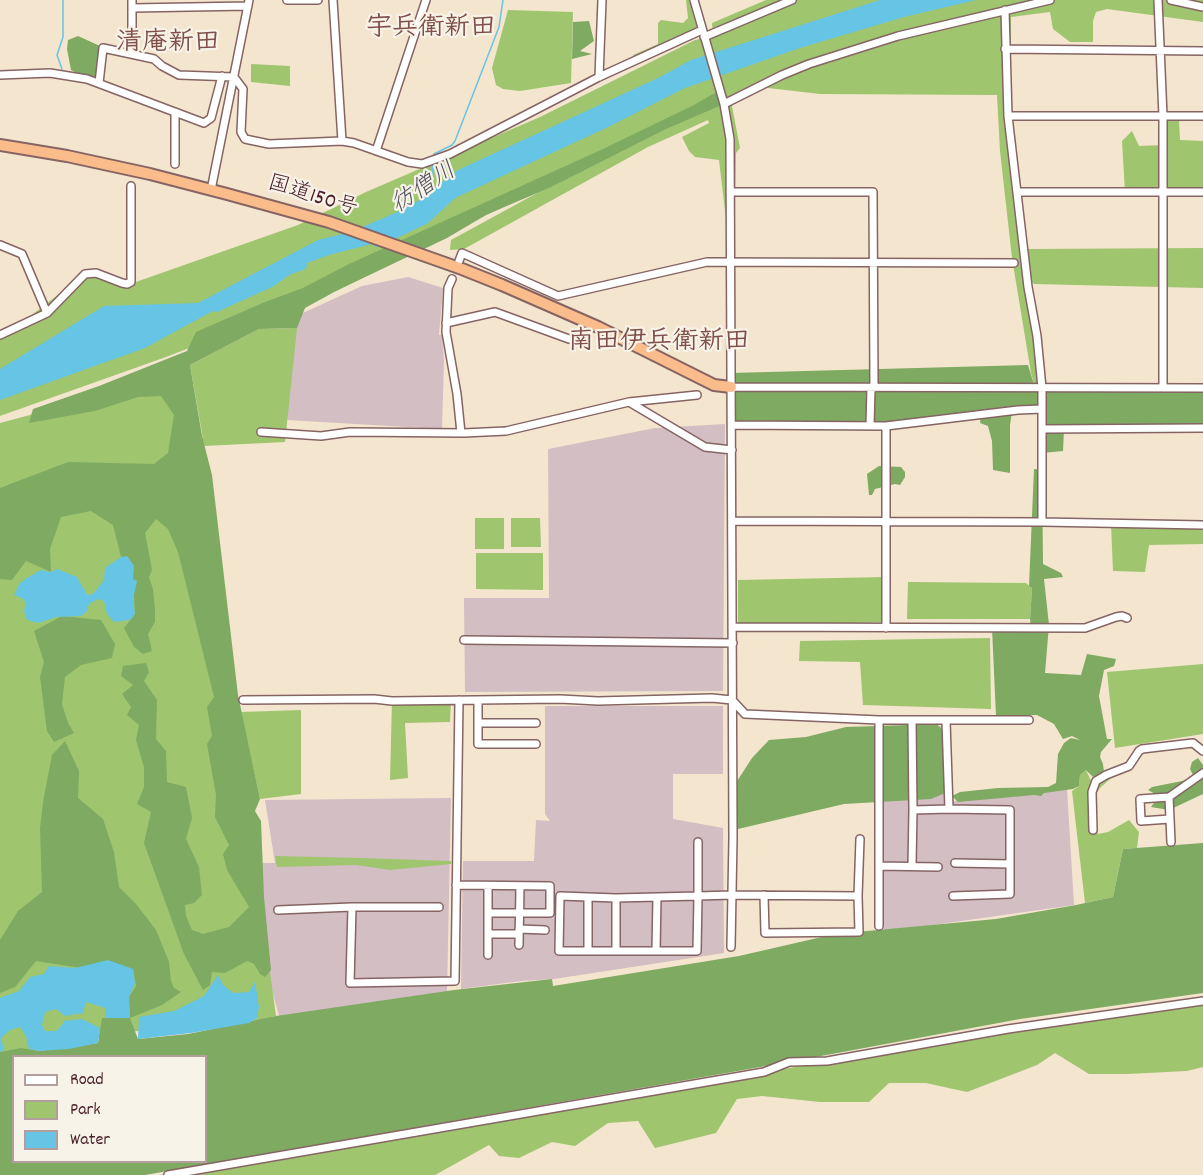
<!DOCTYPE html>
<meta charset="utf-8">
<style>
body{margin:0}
#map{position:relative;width:1203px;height:1175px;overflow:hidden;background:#f4e5ce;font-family:Dekko,sans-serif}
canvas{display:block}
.legend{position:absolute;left:12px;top:1055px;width:195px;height:108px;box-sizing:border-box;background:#f7f3e8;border:2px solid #b29e9c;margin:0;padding:8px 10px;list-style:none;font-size:18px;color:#4a1f2b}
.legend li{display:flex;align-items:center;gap:12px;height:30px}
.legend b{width:30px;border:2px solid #b29e9c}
</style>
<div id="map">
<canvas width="1203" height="1175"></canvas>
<ul class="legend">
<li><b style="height:8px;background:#fff"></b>Road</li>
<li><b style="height:16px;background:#9fc56f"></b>Park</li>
<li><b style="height:16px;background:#66c4e4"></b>Water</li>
</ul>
</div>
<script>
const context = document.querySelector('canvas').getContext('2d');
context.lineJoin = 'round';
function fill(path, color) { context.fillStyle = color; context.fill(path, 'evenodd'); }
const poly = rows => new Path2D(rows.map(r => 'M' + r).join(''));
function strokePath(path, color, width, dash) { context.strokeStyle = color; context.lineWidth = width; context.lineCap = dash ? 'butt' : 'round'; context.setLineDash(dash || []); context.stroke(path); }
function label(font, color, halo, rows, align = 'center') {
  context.font = font + ' Dekko,"Klee One",sans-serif'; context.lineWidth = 4.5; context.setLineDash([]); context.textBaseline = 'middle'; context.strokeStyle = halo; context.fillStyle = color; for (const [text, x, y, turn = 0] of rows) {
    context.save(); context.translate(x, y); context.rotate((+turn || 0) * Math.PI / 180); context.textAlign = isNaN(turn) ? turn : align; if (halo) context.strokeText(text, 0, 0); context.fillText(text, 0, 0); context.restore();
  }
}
const industrial = poly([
 [408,277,443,288,439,335,442,335,444,360,442,429,287,420,294,317,362,286],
 [725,424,723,691,465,692,464,598,549,598,548,449,655,428],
 [545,706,723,706,723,774,673,774,673,819,723,828,724,953,554,979,521,981,461,989,463,861,534,861,536,820,550,821,545,814],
 [945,726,945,802,1067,789,1074,905,884,932,883,727],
 [451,798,447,993,279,1016,267,971,259,863,275,863,265,800]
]);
const green = poly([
 [686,0,689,0,697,28,634,58,633,55,658,44,658,23,661,20,683,23,688,18],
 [766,0,1203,0,1203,22,1107,9,1096,12,1093,21,1093,42,1070,42,1053,29,1050,12,1011,17,1011,149,1022,243,1020,262,1038,345,1042,388,1035,388,1031,373,1012,258,1000,151,997,95,820,94,768,88,767,83,731,101,740,148,736,153,734,257,727,257,726,219,719,160,695,157,689,151,682,137,709,123,708,120,648,147,464,249,450,250,451,240,539,192,498,209,336,291,166,357,0,416,0,334,16,327,85,274,133,283,298,225,366,192,540,117,695,40,713,36,712,23],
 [508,10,573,12,571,83,520,91,503,89,496,85,492,68],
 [251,64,290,66,290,86,251,82],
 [1163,116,1179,119,1180,140,1203,141,1203,190,1125,192,1122,141,1132,131,1139,146,1163,145,1168,139],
 [1203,248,1203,288,1034,284,1030,280,1028,249],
 [297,328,285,442,204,446,209,525,276,1016,249,1023,257,1018,257,1012,106,1036,14,1056,0,1062,0,423,183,374,203,439,190,365,259,329],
 [475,518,504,518,504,549,475,549],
 [511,518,540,518,541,547,511,547],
 [1111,524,1203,525,1203,544,1149,545,1145,572,1113,571],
 [476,553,543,553,543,590,476,589],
 [886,577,886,622,738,627,738,580],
 [908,582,1026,583,1032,588,1030,619,907,619],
 [990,638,991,709,863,705,860,662,799,661,800,641],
 [1203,664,1203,734,1115,748,1107,672],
 [451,700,450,722,405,723,408,778,390,780,392,701],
 [301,710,301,794,260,799,241,712],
 [1086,770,1092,783,1120,770,1100,788,1094,797,1098,834,1108,832,1129,820,1139,832,1137,848,1123,849,1113,897,1085,903,1072,791,1079,786,1080,775],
 [275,856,362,858,451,861,451,864,390,870,356,865,277,867],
 [1203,1001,1203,1067,1187,1071,1127,1074,1089,1074,1055,1053,1037,1065,967,1092,926,1083,889,1083,869,1102,820,1102,762,1096,737,1099,716,1133,655,1148,638,1121,608,1123,575,1146,552,1142,519,1158,499,1156,489,1145,435,1175,160,1175,1083,1018]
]);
const forest = poly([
 [589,21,594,41,580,51,592,54,572,59,573,22],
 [78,36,100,46,101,62,99,83,87,79,71,70,67,49,68,40],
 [720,90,724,104,666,129,553,186,486,215,447,238,336,291,305,308,297,328,259,329,190,365,202,436,212,475,238,695,260,799,255,811,261,821,264,897,271,970,265,977,260,974,254,964,247,961,225,973,212,972,210,985,203,990,184,954,144,843,151,812,137,804,144,787,144,767,136,740,139,725,127,715,131,707,122,694,133,685,121,676,123,666,146,663,149,672,144,681,157,700,156,739,166,751,167,782,186,787,192,818,186,839,199,867,202,895,194,903,185,905,186,916,192,930,203,934,229,927,249,907,227,870,223,854,229,845,215,817,216,795,207,744,212,736,207,707,214,697,178,552,168,529,156,519,145,533,152,570,149,577,153,589,155,610,155,622,148,634,152,651,143,654,134,647,124,628,135,614,133,579,127,557,121,557,113,525,91,511,61,517,50,549,51,572,26,561,12,580,0,579,0,488,68,462,154,464,168,453,174,415,161,396,138,397,95,411,29,423,33,409,99,386,187,351,196,332,265,302,303,288,349,264,603,149,694,105],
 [1028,365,1035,388,1203,391,1203,428,1064,430,1063,451,1042,453,1042,409,1012,412,1010,425,1010,473,993,470,992,441,988,426,980,423,981,415,886,423,732,425,731,373],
 [879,466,901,467,905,472,905,477,900,485,895,484,875,489,872,495,869,495,867,474],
 [1034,469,1042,470,1043,564,1061,573,1063,577,1044,579,1049,625,1045,673,1081,675,1087,654,1116,659,1114,666,1104,670,1099,696,1107,739,1112,739,1101,752,1100,757,1103,764,1104,772,1093,777,1086,770,1080,775,1079,786,1073,789,1044,793,1041,796,1034,795,958,802,952,796,960,792,998,788,1048,787,1056,783,1058,754,1064,743,1071,738,1080,740,1072,736,1063,739,1054,724,1037,715,996,716,992,628,1031,627,1030,619,1032,588,1029,586],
 [62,616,101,620,115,644,112,658,81,665,65,677,62,704,68,723,74,733,54,742,47,731,40,677,44,662,34,631],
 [937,724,944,732,949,768,945,793,931,799,844,804,738,829,733,814,732,789,752,758,769,740,806,737,846,727],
 [65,741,79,771,78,798,103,819,114,852,119,887,136,904,156,930,169,962,171,981,174,988,181,992,162,1005,130,1018,138,1039,188,1034,276,1016,454,990,552,979,553,986,739,956,835,934,996,919,1076,905,1113,897,1123,849,1203,843,1203,993,1020,1019,789,1062,145,1175,0,1175,0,1052,21,1048,39,1051,98,1043,102,1018,130,1018,129,997,136,986,133,969,81,968,36,961,15,987,0,993,0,940,18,911,42,892,40,828,43,802,52,755],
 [14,1056,206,1056,206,1162,14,1162],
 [1198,758,1203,765,1203,794,1169,810,1151,807,1159,796,1148,790,1152,787,1187,780,1193,775,1190,769,1192,762]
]);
const water = poly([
 [880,0,976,0,904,17,800,48,685,88,606,128,442,204,383,241,329,255,288,270,145,348,0,400,0,369,104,306,198,303,318,240,351,232,395,213,418,201,458,170,658,78,691,60],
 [127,556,134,566,133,579,137,581,133,599,135,614,130,620,114,622,107,614,104,601,98,599,89,604,87,611,81,616,57,617,38,623,27,620,24,611,26,603,22,598,14,595,20,583,27,578,41,570,51,572,57,569,77,577,87,595,93,594,104,580,105,568,121,557],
 [108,960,133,969,135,983,129,997,130,1018,106,1018,105,1008,86,1002,83,1013,65,1016,56,1009,45,1012,42,1025,45,1031,56,1031,62,1025,64,1021,82,1019,100,1028,98,1043,69,1049,39,1051,29,1049,26,1036,20,1027,10,1030,1,1038,4,1050,0,1052,0,998,19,991,30,977,44,974,49,966,75,968],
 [218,975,223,985,233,993,249,992,255,982,259,1007,257,1018,249,1023,191,1033,138,1039,139,1017,174,1011,204,996]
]);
const stream = poly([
 [62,69,57,55,63,37,63,0],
 [433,158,434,154,452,145,455,141,499,27,503,0],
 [431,191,433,162]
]);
const river = poly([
 [377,242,425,219,451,195],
 [216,307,271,282,288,270,302,265]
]);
const minor = poly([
 [132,0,132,54],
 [287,0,318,0],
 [333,0,342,141],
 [694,0,724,104,730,139,733,838,731,947],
 [1158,0,1163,116,1163,388],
 [1171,0,1203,7],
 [132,8,248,6],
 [1005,10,1008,116,1028,287,1037,336,1042,388,1042,522],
 [704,37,792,0],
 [1005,49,1203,51],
 [0,75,50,73,87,79,204,123,211,118,222,76],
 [599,77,602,0],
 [99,83,103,48,154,59,162,66,179,75,234,77,243,89,241,132,245,139,269,144,342,141,354,143,408,162,422,164,450,154,599,77,702,30],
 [724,104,782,75,809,64,898,36,1050,0],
 [175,112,175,164],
 [1008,116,1203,116],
 [376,151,426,0],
 [211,190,249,0],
 [730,192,873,192,874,388],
 [1017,192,1203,192],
 [0,245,22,254,47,313],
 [459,261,462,253,558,296,707,262,1014,263],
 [452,279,448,288,446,332,457,394,461,433],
 [446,323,495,312,569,339],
 [0,335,47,313,85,274,96,273,122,283,127,284,131,282,131,186],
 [731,387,1203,388],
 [629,402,705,447,732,450],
 [732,425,886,426,1018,410,1042,409],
 [870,426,871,388],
 [1042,429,1203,428],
 [261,432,321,436,350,432,464,433,506,431,629,402,697,395],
 [732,521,1042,522,1203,525],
 [733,627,1085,628,1116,617,1122,616,1127,618],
 [886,628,886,426],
 [464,640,733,643],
 [243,700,374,699,392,701,560,699,598,701,712,698,732,700,745,714,879,720,1029,720],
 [478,700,478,744,536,744],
 [912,721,913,810],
 [478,723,536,723],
 [1169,797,1170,819,1141,821,1140,799,1169,797,1203,773],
 [949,809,1010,810,1010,864],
 [1170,819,1171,842],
 [1093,830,1092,792,1096,781,1106,775,1129,766,1139,751,1142,749,1193,743,1203,751],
 [698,842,698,896,697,951,559,951,560,896,616,898,698,896,731,895,858,896,860,839],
 [912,865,913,810,949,809,946,721],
 [879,866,938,867],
 [456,885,550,886,550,913,488,913,488,886],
 [764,895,765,933,859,932,858,896],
 [953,896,1010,894,1010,864,955,863],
 [352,907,439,907],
 [278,910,352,907,350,983,455,981,459,700],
 [879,926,879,720],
 [519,929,545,930],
 [488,934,519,934],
 [519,945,520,886],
 [588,951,588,897],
 [616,951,616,898],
 [656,951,657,897],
 [488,955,488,913],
 [168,1175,764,1072,789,1062,827,1061,1008,1029,1203,1001]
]);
const highway = poly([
 [0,145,67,156,150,174,227,194,329,222,462,269,502,285,598,327,714,385,731,387]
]);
const streetNames = [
 ["国道150号",312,198,17]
];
const waterNames = [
 ["彷僧川",425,190,-33]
];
const quarterNames = [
 ["宇兵衛新田",431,30],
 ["清庵新田",168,45],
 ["南田伊兵衛新田",659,344]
];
fill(industrial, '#d2bec3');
fill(green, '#9fc56f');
fill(forest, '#7faa62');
fill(water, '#66c4e4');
strokePath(stream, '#66c4e4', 1.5);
strokePath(river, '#66c4e4', 10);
strokePath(minor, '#866464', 10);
strokePath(highway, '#866464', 14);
strokePath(minor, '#fff', 7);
strokePath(highway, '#fabc8b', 10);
label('22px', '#4a1f2b', '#f7f3e8', streetNames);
label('italic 24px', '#525162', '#f7f3e8', waterNames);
label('bold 26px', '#814f4a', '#f7f3e8', quarterNames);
</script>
